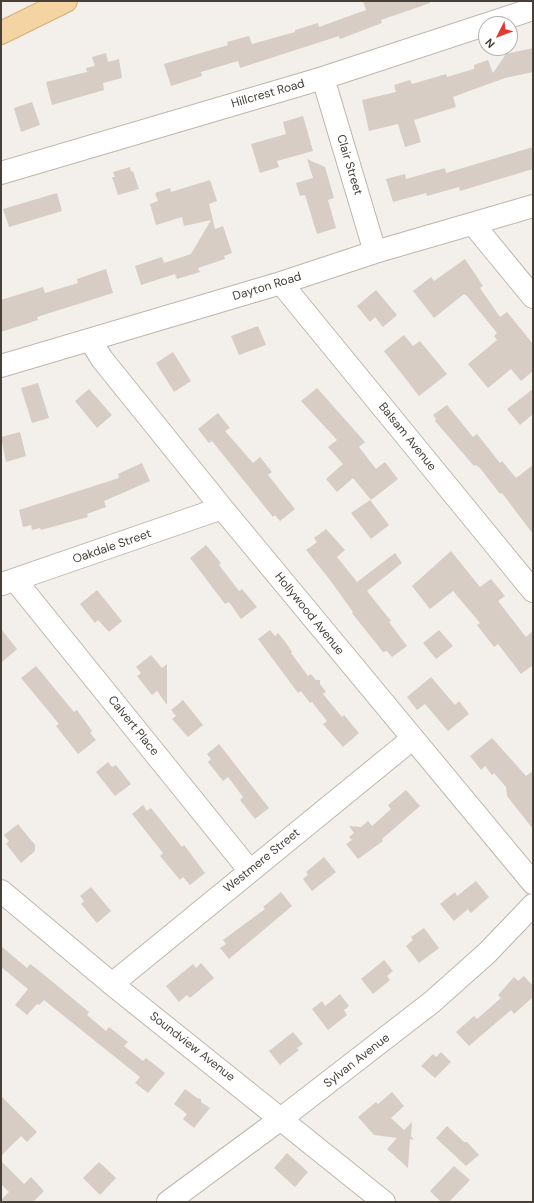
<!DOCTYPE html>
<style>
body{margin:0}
#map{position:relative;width:534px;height:1203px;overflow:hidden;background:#f3efea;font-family:"DM Sans",sans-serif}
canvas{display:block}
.frame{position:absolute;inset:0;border:2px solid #464039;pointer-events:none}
.north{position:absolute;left:478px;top:16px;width:40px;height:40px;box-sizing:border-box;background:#fff;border:1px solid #b5b3b0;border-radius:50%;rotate:228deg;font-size:11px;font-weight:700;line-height:16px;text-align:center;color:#464039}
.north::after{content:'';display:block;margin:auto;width:14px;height:18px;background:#e33931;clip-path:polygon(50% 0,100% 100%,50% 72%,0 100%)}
</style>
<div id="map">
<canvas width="534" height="1203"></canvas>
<div class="frame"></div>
<div class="north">N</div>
</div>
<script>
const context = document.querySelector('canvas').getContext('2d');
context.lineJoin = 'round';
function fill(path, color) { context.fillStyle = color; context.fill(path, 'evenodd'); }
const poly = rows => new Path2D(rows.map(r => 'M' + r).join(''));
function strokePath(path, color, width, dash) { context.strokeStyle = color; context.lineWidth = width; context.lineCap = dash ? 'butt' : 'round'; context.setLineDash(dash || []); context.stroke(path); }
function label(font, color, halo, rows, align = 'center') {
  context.font = font + ' "DM Sans",sans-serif'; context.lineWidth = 3; context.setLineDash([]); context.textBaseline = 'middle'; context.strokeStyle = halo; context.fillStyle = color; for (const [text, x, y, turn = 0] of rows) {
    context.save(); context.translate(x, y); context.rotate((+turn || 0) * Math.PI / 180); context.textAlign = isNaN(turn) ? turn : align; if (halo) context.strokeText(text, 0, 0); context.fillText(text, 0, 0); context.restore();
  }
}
const building = poly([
 [363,1,430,1,430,3,381,20,382,23,340,39,339,36,240,68,238,61,201,72,202,76,171,86,164,64,228,45,227,42,249,36,252,44,295,32,295,30,318,23,319,27,366,10],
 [533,48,533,72,505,78,453,97,456,107,414,120,421,142,405,147,398,124,369,131,362,100,396,92,394,85,410,80,412,84,446,74,447,77,474,69,474,65,488,60,493,73,506,54],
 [106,53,108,62,119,59,122,78,103,83,104,90,52,105,46,82,87,72,86,68,95,66,92,57],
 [32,102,40,125,21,132,14,108],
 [303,116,313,151,277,161,279,167,260,173,251,144,286,134,283,122],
 [533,147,533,169,460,191,459,187,427,196,426,193,393,202,386,179,405,174,406,179,445,168,446,173],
 [307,159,325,167,334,198,328,200,336,228,317,234,305,195,300,196,296,183,313,178],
 [130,167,131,172,133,171,139,189,118,195,112,177,115,177,113,172],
 [210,180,217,201,209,204,215,229,223,226,232,253,224,256,225,259,198,268,200,272,177,279,175,274,141,285,135,266,162,257,164,263,191,254,211,220,184,226,182,217,156,225,150,204,158,201,155,193,170,188,171,192],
 [57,193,62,211,9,227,3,209],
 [465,259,483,286,480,288,500,317,507,312,533,344,533,371,521,381,511,369,488,388,468,364,497,340,494,336,497,333,467,296,464,294,434,318,413,291,431,277,434,281],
 [106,269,113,293,37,317,38,320,1,332,1,300,43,287,45,293,78,283,77,279],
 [376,290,397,315,383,327,375,317,370,322,357,306],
 [258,326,266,345,239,355,231,336],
 [404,335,413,346,420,341,447,374,419,396,384,351],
 [173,352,191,381,174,392,156,363],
 [38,383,49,418,32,423,21,388],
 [317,388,365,442,359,447,376,469,385,462,398,479,371,500,353,478,337,492,326,479,343,464,328,447,337,440,301,401],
 [89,389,112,415,97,428,75,401],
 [533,389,533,414,520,425,507,409],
 [447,405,473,437,477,434,500,463,502,461,516,478,533,465,533,534,502,493,500,494,480,468,476,465,474,466,435,421,436,419,433,415],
 [218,413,230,428,225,431,253,463,260,457,272,472,268,475,295,509,280,521,275,515,273,517,212,441,209,443,198,429],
 [20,432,26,456,6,462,1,437],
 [142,463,150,481,104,501,106,507,87,514,88,517,41,530,40,528,32,530,31,525,23,527,19,510,119,478,118,474],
 [370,500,389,525,371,539,351,513],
 [326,529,345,550,337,557,357,582,395,553,402,563,367,591,391,621,389,622,407,646,392,657,387,651,383,652,352,613,353,612,330,580,306,550,317,542,314,538],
 [206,545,221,563,219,565,239,591,242,589,257,607,241,619,229,602,225,604,190,558],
 [451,551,480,587,491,579,505,596,498,601,526,637,533,631,533,665,521,674,498,644,494,647,477,625,480,623,453,591,430,609,412,586],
 [97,590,122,621,109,632,98,620,95,623,80,604],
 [1,629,17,649,1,663],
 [270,630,275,636,278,633,286,643,292,652,291,653,308,676,311,674,316,680,320,680,320,684,326,692,323,694,342,717,344,715,359,733,343,747,323,724,327,721,312,702,310,703,301,691,298,693,258,639],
 [439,630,453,646,436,659,423,643],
 [151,655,162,668,167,664,167,705,157,691,152,695,137,676,141,673,136,667],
 [36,666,74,712,77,710,92,731,90,733,96,740,78,754,56,726,59,724,21,678],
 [431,677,455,705,459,701,469,714,448,731,425,704,417,710,407,697],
 [183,700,203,725,188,737,172,719,176,716,171,710],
 [492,738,526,776,533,771,533,829,507,796,506,787,494,773,492,775,485,766,481,770,470,756],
 [219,744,269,808,255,819,240,800,243,797,228,777,223,781,208,762,211,759,207,754],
 [108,762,112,767,116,765,131,784,115,796,96,772],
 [406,790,420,806,382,839,383,841,358,859,346,844,352,840,349,837,354,833,349,826,361,827,368,821,372,826,391,809,388,805],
 [143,805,147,811,151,808,182,847,184,845,205,873,190,885,183,877,180,880,160,856,163,853,132,814],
 [18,824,35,845,35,851,21,863,6,844,9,841,4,835],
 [324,857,336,872,312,891,303,879,308,875,306,872],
 [476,881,489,897,471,913,468,909,454,921,440,904,455,892,457,896],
 [91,887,111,911,97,923,81,904,84,901,80,896],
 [281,892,292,906,229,959,220,948,226,944,223,940,265,909,263,907],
 [424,928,439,948,419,963,406,946,413,940,411,937],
 [1,946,27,968,30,964,37,969,89,1012,87,1015,106,1031,109,1027,128,1042,124,1046,143,1061,146,1058,165,1073,148,1093,135,1083,140,1077,44,1000,39,1005,37,1004,27,1015,15,1005,28,989,1,967],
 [384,960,393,971,387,976,390,980,373,994,361,979],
 [201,963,214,978,190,998,187,995,179,1002,166,986,193,964,196,968],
 [524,976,533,986,533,997,514,1014,511,1010,469,1046,456,1032,474,1016,477,1019,501,998,498,995,514,977,518,981],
 [340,994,349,1006,344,1010,347,1015,328,1030,312,1009,322,1001,325,1006],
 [293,1032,303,1044,297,1048,299,1050,280,1065,269,1051],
 [441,1052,451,1062,435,1078,421,1066,433,1054,436,1057],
 [185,1089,197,1098,201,1099,201,1102,210,1108,194,1128,183,1119,187,1114,174,1104],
 [392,1092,404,1106,391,1118,404,1130,412,1122,411,1136,414,1140,410,1139,408,1168,387,1149,397,1138,374,1135,358,1117,376,1102,378,1104],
 [1,1096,37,1132,27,1142,21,1136,1,1156],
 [447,1126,464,1142,467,1142,479,1155,466,1166,436,1138],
 [287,1153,308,1172,295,1187,274,1168],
 [1,1161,24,1184,31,1177,44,1191,33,1202,1,1202,1,1200,9,1192,1,1184],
 [99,1162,116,1178,100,1195,83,1178],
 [454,1166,470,1180,449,1202,441,1202,430,1191]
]);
const minor = poly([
 [323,78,375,252],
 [1,173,323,78,533,9],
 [473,224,533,297],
 [281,283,533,591],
 [90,340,102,359,222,508,533,883],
 [1,366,281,283,375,252,533,206],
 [15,580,250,871],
 [2,584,222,508],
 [1,891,112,984,384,1202],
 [112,984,412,739],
 [168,1202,282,1118,432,1002,487,953,533,905]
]);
const major = poly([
 [1,33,66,1]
]);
const streetNames = [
 ["Hillcrest Road",268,94,-16],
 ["Clair Street",349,165,73],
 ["Dayton Road",267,287,-17],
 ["Balsam Avenue",407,437,51],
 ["Oakdale Street",112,547,-19],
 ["Hollywood Avenue",309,614,51],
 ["Calvert Place",133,726,51],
 ["Westmere Street",262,861,-39],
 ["Soundview Avenue",192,1047,38],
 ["Sylvan Avenue",357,1061,-38]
];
fill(building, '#d7cdc4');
strokePath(minor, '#beb6ad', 24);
strokePath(major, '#d7af74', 24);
strokePath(minor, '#fff', 22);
strokePath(major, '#f4d4a3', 22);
label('12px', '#464039', '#fff', streetNames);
</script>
